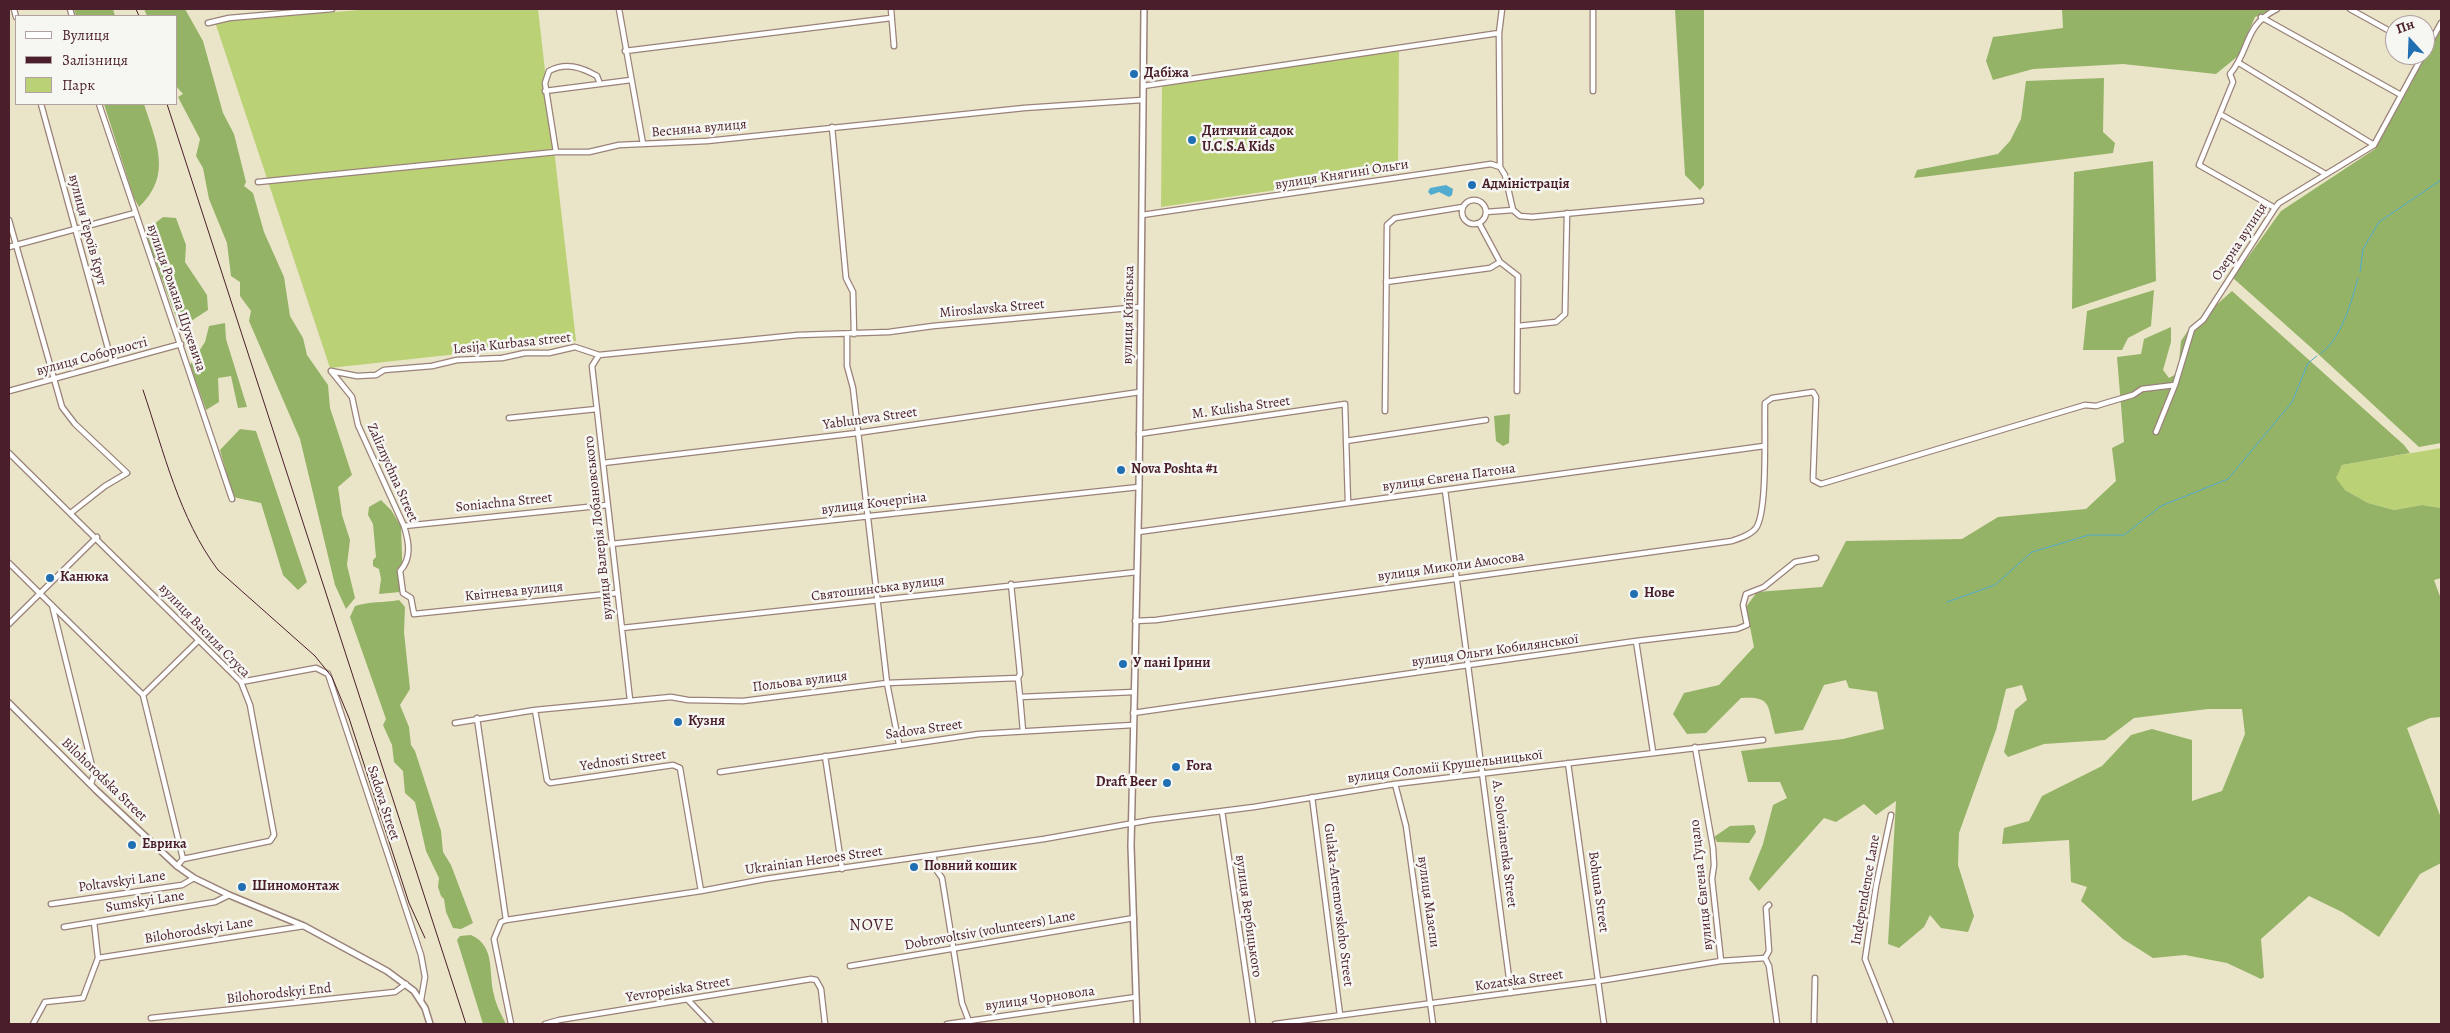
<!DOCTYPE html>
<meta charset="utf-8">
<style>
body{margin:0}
#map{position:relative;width:2450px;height:1033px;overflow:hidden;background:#eae5c8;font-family:Alegreya,serif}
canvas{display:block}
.frame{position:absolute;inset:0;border:10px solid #4a1f2b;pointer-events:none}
.legend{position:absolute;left:15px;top:15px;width:162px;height:90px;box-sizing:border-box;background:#f6f6f2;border:1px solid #b1a0a2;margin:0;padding:6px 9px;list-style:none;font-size:15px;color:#4a1f2b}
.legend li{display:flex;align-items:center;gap:10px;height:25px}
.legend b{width:25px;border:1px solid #b1a0a2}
.north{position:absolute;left:2385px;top:15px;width:50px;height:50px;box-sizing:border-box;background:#f6f6f2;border:1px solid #b1a0a2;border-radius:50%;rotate:340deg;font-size:14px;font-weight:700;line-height:20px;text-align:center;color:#4a1f2b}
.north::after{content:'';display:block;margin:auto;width:18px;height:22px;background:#1f6fb2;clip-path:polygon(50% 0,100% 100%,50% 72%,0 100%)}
</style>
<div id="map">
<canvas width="2450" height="1033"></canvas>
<div class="frame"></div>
<ul class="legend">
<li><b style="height:6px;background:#fff"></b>Вулиця</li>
<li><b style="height:6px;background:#4a1f2b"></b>Залізниця</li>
<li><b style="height:14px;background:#bbd176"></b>Парк</li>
</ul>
<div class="north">Пн</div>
</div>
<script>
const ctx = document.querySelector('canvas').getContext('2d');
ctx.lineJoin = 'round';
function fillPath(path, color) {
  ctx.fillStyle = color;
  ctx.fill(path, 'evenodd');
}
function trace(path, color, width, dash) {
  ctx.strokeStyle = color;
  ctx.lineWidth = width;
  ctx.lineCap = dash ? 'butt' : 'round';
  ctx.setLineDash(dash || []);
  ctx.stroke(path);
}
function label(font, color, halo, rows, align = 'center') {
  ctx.font = font + ' Alegreya,serif';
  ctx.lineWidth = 5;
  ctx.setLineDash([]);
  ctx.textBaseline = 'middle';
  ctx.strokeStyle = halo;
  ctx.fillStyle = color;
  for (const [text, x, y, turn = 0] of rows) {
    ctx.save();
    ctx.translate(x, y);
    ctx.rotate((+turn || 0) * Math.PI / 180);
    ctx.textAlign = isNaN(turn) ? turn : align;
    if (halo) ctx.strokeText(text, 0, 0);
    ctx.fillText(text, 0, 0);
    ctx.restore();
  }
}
fillPath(new Path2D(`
 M 371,9 L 538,9 L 576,341 L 330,368 L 215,22 Z
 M 1399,51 L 1398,172 L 1161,207 L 1162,85 Z
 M 2441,448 L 2441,508 L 2422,505 L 2394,510 L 2368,503 L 2345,490 L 2335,478 L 2342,465 Z`), '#bbd176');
fillPath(new Path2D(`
 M 74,9 L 113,9 L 115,16 L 76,16 Z
 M 144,9 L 185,9 L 203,41 L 223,113 L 234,134 L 246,182 L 244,186 L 253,193 L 264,232 L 284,277 L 290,316 L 303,338 L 307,355 L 328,385 L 330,408 L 352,475 L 338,487 L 342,515 L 350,540 L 347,565 L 355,598 L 346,609 L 335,585 L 300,439 L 249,321 L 251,311 L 240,296 L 240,282 L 231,276 L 227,243 L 209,199 L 203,168 L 196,156 L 200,139 L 178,97 L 183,94 L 176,86 L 176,16 L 147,16 Z
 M 1675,9 L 1704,9 L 1704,185 L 1700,190 L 1685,175 Z
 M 2062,9 L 2274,9 L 2255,17 L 2238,56 L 2216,74 L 2123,64 L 2033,69 L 1993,80 L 1986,61 L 1993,37 L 2063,28 Z
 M 2441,29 L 2441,443 L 2419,447 L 2316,352 L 2233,278 L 2281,211 L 2375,149 Z
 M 2104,78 L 2103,132 L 2115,143 L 2113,153 L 1914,178 L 1917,170 L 1998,154 L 2010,141 L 2021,119 L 2026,81 Z
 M 104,104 L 144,104 C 156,142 173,175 139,207 L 134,198 Z
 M 2153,161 L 2156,281 L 2072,309 L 2074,172 Z
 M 163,217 L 176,218 L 186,245 L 185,262 L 207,295 L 208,310 L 188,323 L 179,325 L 147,239 L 149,228 Z
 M 2154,290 L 2151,326 L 2128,338 L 2122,350 L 2083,350 L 2087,311 Z
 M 2232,291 L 2404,445 L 2410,453 L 2342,465 L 2336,478 L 2345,490 L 2368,503 L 2394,510 L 2422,505 L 2441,508 L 2441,578 L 2434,580 L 2441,599 L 2441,717 L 2430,718 L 2407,728 L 2441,818 L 2441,863 L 2420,874 L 2379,937 L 2342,912 L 2309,896 L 2261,939 L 2264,977 L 2261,979 L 2227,963 L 2185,955 L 2153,958 L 2123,939 L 2081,901 L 2087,887 L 2071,882 L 2069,840 L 2002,844 L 2004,828 L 2029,821 L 2042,796 L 2102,766 L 2131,735 L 2152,729 L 2192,740 L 2192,801 L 2222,791 L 2245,734 L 2242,709 L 2208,709 L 2134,718 L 2105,740 L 2044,744 L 2008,757 L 2004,752 L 2015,710 L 2027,700 L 2022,685 L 2006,689 L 1996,730 L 1959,833 L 1958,865 L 1974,916 L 1968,932 L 1941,928 L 1930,915 L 1924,927 L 1899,948 L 1888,944 L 1896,801 L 1876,815 L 1864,804 L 1836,822 L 1824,818 L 1759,891 L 1749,879 L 1763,844 L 1773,805 L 1787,798 L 1780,782 L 1748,782 L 1741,751 L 1843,739 L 1884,729 L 1877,692 L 1849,688 L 1846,680 L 1824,685 L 1803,730 L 1775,734 C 1767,706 1773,696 1741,698 L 1706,733 L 1687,734 L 1673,714 L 1684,693 L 1719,685 L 1754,647 L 1746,607 L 1757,592 L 1822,587 L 1846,541 L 1962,539 L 1998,517 L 2086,509 L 2116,481 L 2112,448 L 2124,442 L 2117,357 L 2141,354 L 2144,339 L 2171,327 L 2171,342 L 2163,370 L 2169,378 L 2178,373 L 2181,341 L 2189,329 Z
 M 225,323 L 226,339 L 247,407 L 238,408 L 231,376 L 218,378 L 219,402 L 206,410 L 190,365 L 205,342 L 209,326 Z
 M 1510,414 L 1509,443 L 1503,446 L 1496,441 L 1494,416 Z
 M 240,429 L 256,431 L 307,582 L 298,590 L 283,575 L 261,503 L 233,497 L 220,450 Z
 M 381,500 L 391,510 L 401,526 L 403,588 L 400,592 L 379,594 L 381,579 L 379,569 L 373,566 L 373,560 L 376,557 L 373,524 L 368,515 L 369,507 Z
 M 399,600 L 405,607 L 404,632 L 410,689 L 400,705 L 409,727 L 411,745 L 415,751 L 441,831 L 443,852 L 451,865 L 473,923 L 461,929 L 453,928 L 446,912 L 444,899 L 441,896 L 438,887 L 439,878 L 426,851 L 415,802 L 405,793 L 403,771 L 394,762 L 392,745 L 383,725 L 386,719 L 350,617 L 355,606 C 370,601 383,603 399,600 Z
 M 1754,825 L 1756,832 L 1749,843 L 1717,842 L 1714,837 L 1730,826 Z
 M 471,935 C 496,946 488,972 494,995 C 496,1005 501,1014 506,1024 L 483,1024 L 457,940 L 460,936 Z`), '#94b367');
fillPath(new Path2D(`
 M 1446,185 L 1453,189 L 1452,195 L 1449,197 L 1439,192 L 1431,195 L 1428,192 L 1430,188 Z`), '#51accf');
trace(new Path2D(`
 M 2360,272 L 2363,249 L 2379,222 L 2441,180
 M 2321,353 C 2341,340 2352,300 2358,278
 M 1947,602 L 1995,585 L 2032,552 L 2089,535 L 2124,535 L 2161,506 L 2228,479 L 2292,402 L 2308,363 L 2317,356`), '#51accf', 1);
const minor = new Path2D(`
 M 14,9 L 16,17
 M 70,9 L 72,16
 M 619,9 L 643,144
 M 891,9 L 894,46
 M 2350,9 L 2395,34
 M 2261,17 L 2401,95
 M 208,23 L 229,18 L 332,9
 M 625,51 L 891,18
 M 2425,52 L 2441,23
 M 2239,63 L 2374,145
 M 1143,86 L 1499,33
 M 545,91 L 631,80
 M 1593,91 L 1593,9
 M 41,104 L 112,363
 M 99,104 L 232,499
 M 2220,114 L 2324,173
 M 832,127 L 846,278 L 853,292 L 854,334
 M 556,152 L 545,83 L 549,71 C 566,62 581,67 597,76 L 600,84
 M 1500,167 L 1499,33 L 1502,9
 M 258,182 L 556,152 L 589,152 L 619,145 L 707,141 L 1024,108 L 1142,100
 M1462 212a12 12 0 1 1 24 0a12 12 0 1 1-24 0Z
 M 2275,208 L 2199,165 L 2233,82 L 2230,74 C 2251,49 2243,26 2277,9
 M 1486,212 L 1513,210 L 1520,216 L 1532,217 L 1701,201
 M 1142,215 L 1491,164 L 1500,167 L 1505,175 L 1513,210
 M 9,220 L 62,407 L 75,424 L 127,473 L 105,486 L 72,512
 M 1479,223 L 1500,262 L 1518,276 L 1517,391
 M 9,247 L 135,213
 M 1386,282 L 1490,268 L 1500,262
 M 1518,326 L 1556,322 L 1565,314 L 1567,213
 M 847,334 L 847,366 L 853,388 L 887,683 L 899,744
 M 599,355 L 592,366 L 630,700
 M 331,371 L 357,376 L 376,375 L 384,370 L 432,366 L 457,360 L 502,358 L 525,353 L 549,353 L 575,347 L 599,355 L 798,335 L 889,332 L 933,326 L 1140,307
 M 331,371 L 352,397 L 358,425 L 404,526 C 409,542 412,558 400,571 L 403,593 L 411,598 L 414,614 L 617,593
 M 9,391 L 181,344
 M 1385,411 L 1387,225 L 1395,218 L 1463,207
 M 509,418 L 597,409
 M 2156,432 L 2175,385 L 2192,329 L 2203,320 L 2275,208 L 2279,203 L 2374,145 L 2423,55
 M 1139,434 L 1345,404 L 1348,503
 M 1346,441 L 1486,420
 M 9,453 L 241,682 L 250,705 L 274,835 L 270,841 L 183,859 L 177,866
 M 603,463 L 857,433 L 1140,392
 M 1445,490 L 1511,993
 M 404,526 L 607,505
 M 1138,532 L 1764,446
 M 611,544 L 1139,487
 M 9,563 L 143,695 L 183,859
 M 1011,584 L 1020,674 L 1018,678
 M 52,605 L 94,774 L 91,784
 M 1135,621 L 1156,620 L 1732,541 C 1740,538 1751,535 1756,528 C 1768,511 1764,428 1765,403 L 1772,398 L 1813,392 L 1816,397 L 1813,480 L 1821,484 L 2085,405 L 2096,406 L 2109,402 L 2133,395 L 2142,389 L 2175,385
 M 9,624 L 97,537
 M 622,628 L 1137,572
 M 1636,641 L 1653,752
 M 241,682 L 316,668 L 328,674 L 421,955 L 425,977 L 421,1000
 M 143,695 L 198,641
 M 1020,697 L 1023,731
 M 535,710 L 547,780 L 550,783 L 673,765 L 680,768 L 701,891
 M 1133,713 L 1636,641 L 1737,629 L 1747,625 L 1743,605 L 1746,594 L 1764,587 L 1795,562 L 1816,558
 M 477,718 L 506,920
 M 455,723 L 535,710 L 671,697 L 688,700 L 743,701 L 887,683 L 1018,678 L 1020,697 L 1134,692
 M 1695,747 L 1713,848 L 1714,865 L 1712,879 L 1721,961
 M 825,756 L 842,869
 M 1568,763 L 1604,1024
 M 720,772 L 979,734 L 1133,725
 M 1395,784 L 1406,826 L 1433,1024
 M 1312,797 L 1340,1015
 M 1222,811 L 1253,1024
 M 933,855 L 937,871 L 942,878 L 962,1003 L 970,1024
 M 51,904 L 182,885 L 194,878
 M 64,927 L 215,902 L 229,895
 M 98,958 L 304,926
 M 1765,958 L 1769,966 L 1777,1024
 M 1765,958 L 1769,951 L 1766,908 L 1769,905
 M 850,966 L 1134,918
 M 688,1000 L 711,1024
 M 151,1018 L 395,992 L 406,984
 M 33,1024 L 45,1002 L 83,998 L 98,958 L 94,922
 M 511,1024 L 494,939 L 501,922 L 506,920 L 701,891 L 765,879 L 1044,839 L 1151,820 L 1254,807 L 1395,784 L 1763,740
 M 545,1024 L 559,1020 L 811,979 L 816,980 L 821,989 L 825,1024
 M 947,1024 L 1136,997
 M 1275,1024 L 1599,981 L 1721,961 L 1765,958
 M 1814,1024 L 1815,978
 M 1891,1024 L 1865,959 L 1876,886 L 1891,815`);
const tertiary = new Path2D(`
 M 9,703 L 96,790 L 177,866 L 194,878 L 229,895 L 304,926 L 387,971 L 414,991 L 425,1008 L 430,1024
 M 1137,1024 L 1131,846 L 1139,487 L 1144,9`);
trace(minor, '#9a827a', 7);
trace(tertiary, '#9a827a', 8);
trace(minor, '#fff', 4.5);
trace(tertiary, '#fff', 5);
trace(new Path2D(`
 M 136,9 L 139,16
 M 167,104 L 466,1024
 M 143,390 C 164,452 179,518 218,570 L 315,656 L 332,677 L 349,718 L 409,903 L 425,938`), '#4a1f2b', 1);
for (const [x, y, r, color] of [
 [1134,74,5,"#1f6fb2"],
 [1192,140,5,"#1f6fb2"],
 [1472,185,5,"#1f6fb2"],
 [1121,470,5,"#1f6fb2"],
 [50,578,5,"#1f6fb2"],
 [1634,594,5,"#1f6fb2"],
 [1123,664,5,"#1f6fb2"],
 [678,722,5,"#1f6fb2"],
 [1176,767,5,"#1f6fb2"],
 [1167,783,5,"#1f6fb2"],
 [132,845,5,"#1f6fb2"],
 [914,867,5,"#1f6fb2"],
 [242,887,5,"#1f6fb2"]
]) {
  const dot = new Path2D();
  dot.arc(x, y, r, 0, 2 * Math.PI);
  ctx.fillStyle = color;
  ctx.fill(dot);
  trace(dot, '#f6f6f2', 2);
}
label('bold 14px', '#4a1f2b', '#f6f6f2', [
 ["Дабіжа",1144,74],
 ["Дитячий садок",1202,132],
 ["U.C.S.A Kids",1202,148],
 ["Адміністрація",1482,185],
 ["Nova Poshta #1",1131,470],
 ["Канюка",60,578],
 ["Нове",1644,594],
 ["У пані Ірини",1133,664],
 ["Кузня",688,722],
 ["Fora",1186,767],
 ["Draft Beer",1157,783,"right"],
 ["Еврика",142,845],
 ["Повний кошик",924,867],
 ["Шиномонтаж",252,887]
], 'left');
label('14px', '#4a1f2b', '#f6f6f2', [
 ["Весняна вулиця",699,129,-5],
 ["вулиця Княгині Ольги",1342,175,-9],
 ["вулиця Героїв Крут",87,230,75],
 ["Озерна вулиця",2240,242,-57],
 ["вулиця Романа Шухевича",176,298,71],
 ["Miroslavska Street",992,309,-5],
 ["вулиця Київська",1129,315,-89],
 ["Lesija Kurbasa street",512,344,-6],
 ["вулиця Соборності",92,357,-15],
 ["M. Kulisha Street",1241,408,-8],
 ["Yabluneva Street",870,419,-8],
 ["Zaliznychna Street",392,473,66],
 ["вулиця Євгена Патона",1449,478,-8],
 ["Soniachna Street",504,503,-6],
 ["вулиця Кочергіна",874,504,-7],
 ["вулиця Валерія Лобановського",599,528,-96],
 ["вулиця Миколи Амосова",1451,567,-8],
 ["Святошинська вулиця",878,589,-7],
 ["Квітнева вулиця",514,592,-6],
 ["вулиця Василя Стуса",204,631,46],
 ["вулиця Ольги Кобилянської",1495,651,-8],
 ["Польова вулиця",800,682,-7],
 ["Sadova Street",924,730,-8],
 ["Yednosti Street",623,761,-8],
 ["вулиця Соломії Крушельницької",1445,767,-7],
 ["Bilohorodska Street",104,780,44],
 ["Sadova Street",383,803,72],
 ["A. Solovianenka Street",1504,844,83],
 ["Ukrainian Heroes Street",814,861,-8],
 ["Poltavskyi Lane",122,882,-8],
 ["вулиця Євгена Гуцало",1702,885,-96],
 ["Independence Lane",1866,890,-80],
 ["Bohuna Street",1598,892,82],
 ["Sumskyi Lane",145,902,-9],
 ["вулиця Мазепи",1428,902,82],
 ["Gulaka-Artemovskoho Street",1338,905,83],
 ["вулиця Вербицького",1248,916,82],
 ["Bilohorodskyi Lane",199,931,-9],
 ["Dobrovoltsiv (volunteers) Lane",990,931,-10],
 ["Kozatska Street",1519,981,-8],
 ["Yevropeiska Street",678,990,-9],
 ["Bilohorodskyi End",279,994,-6],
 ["вулиця Чорновола",1040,999,-8]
]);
ctx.letterSpacing = '1px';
label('16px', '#4a1f2b', '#f6f6f2', [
 ["NOVE",872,926]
]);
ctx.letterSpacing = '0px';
</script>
